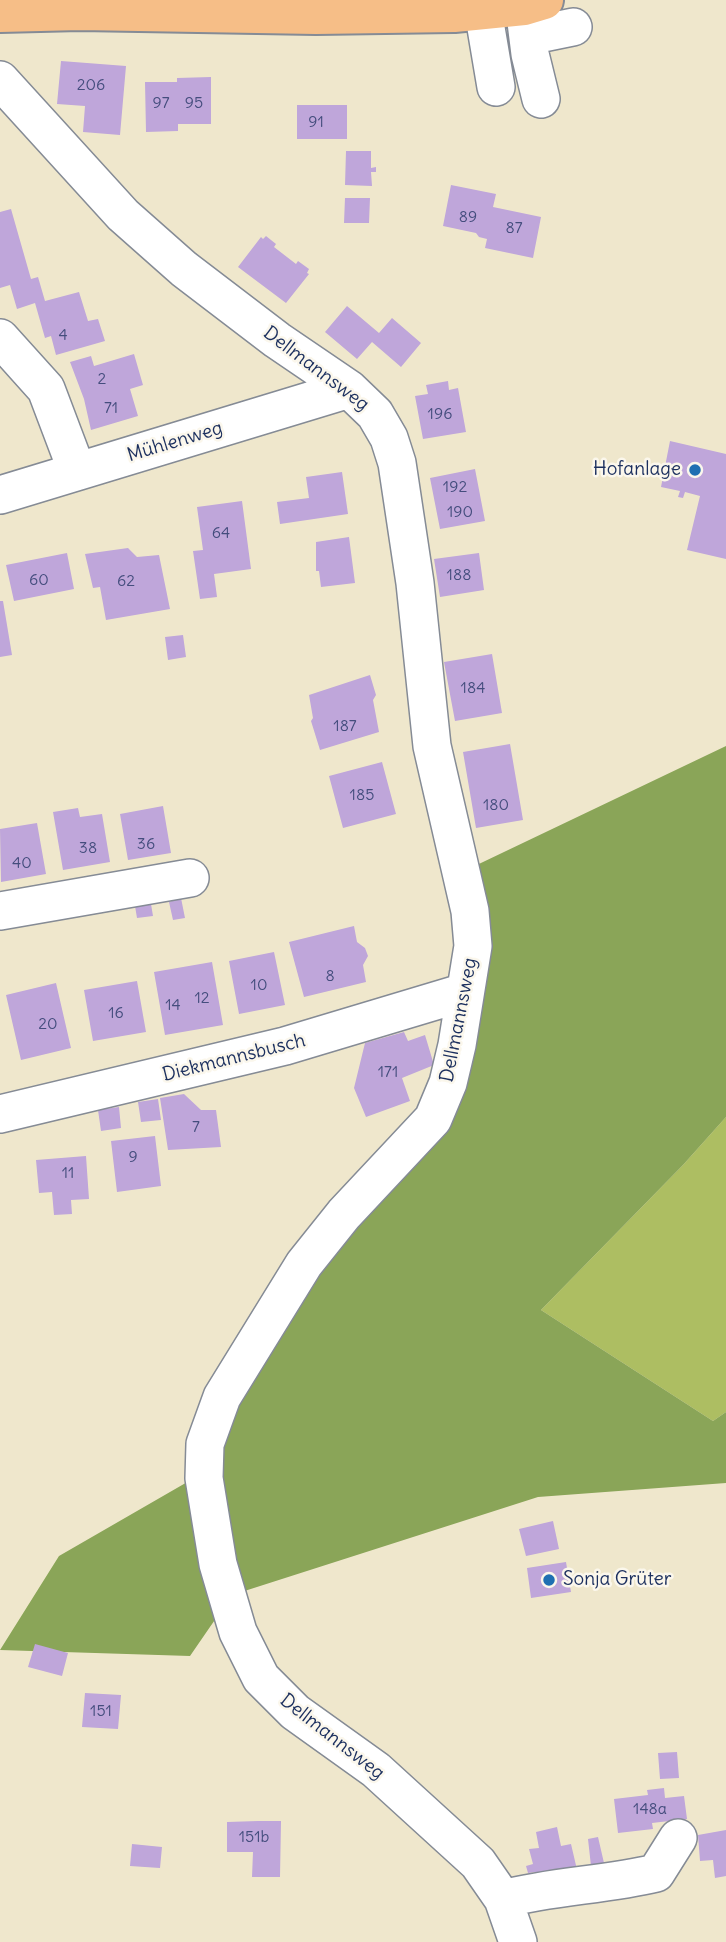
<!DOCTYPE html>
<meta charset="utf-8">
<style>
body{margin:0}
canvas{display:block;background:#efe7cc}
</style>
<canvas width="726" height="1942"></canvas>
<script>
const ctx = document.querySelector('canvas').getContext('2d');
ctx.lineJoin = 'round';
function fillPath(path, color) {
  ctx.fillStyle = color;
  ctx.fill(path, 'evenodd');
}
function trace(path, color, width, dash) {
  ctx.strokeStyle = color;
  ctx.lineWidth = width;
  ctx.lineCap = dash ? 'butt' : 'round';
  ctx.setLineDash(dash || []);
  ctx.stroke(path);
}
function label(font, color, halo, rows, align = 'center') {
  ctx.font = font + ' Delius,sans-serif';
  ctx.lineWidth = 5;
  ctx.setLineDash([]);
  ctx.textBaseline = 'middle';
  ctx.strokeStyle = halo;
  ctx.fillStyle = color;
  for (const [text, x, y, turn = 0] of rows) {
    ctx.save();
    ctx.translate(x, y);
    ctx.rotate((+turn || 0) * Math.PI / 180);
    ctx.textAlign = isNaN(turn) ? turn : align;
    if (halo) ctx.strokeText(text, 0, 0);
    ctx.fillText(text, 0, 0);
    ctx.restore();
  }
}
fillPath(new Path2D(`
 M 726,1117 L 726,1412 L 713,1421 L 541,1310 L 683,1165 Z`), '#adbe62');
fillPath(new Path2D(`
 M 726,746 L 726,1117 L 683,1165 L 541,1310 L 713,1421 L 726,1412 L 726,1483 L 538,1497 L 232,1595 L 190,1656 L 0,1650 L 59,1556 L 196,1477 L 229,1396 L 451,1084 L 460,873 Z`), '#8aa558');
fillPath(new Path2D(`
 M 61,61 L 126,66 L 120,135 L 83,132 L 85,106 L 57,104 Z
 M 211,77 L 211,124 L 178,124 L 178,131 L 146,132 L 145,82 L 177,82 L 177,78 Z
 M 297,105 L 347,105 L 347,139 L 297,139 Z
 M 346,151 L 371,151 L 371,168 L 376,167 L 376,172 L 371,172 L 372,186 L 345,185 Z
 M 451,185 L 496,194 L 493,207 L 541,217 L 533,258 L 485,248 L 487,239 L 479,237 L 476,233 L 443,226 Z
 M 345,198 L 370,198 L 369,223 L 344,223 Z
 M 11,209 L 31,279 L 38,277 L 45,301 L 79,292 L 88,321 L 98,319 L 105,341 L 56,355 L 51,336 L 45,338 L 35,303 L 17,309 L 10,285 L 0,288 L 0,212 Z
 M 266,236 L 276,244 L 274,247 L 296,264 L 298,261 L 309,269 L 307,273 L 309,274 L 286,303 L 238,267 L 261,237 L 263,239 Z
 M 347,306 L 379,333 L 392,318 L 421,343 L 401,367 L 372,342 L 357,359 L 325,332 Z
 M 134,354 L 143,385 L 130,389 L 138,416 L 91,430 L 84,399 L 70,362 L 91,356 L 94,366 Z
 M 448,381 L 449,390 L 458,388 L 466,432 L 423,439 L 415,396 L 428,394 L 426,385 Z
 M 670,441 L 726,454 L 726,559 L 687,550 L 700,496 L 685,492 L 683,498 L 678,497 L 680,491 L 661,487 Z
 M 475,469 L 485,521 L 440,529 L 430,478 Z
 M 342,472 L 348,514 L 280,524 L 277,502 L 309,498 L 306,477 Z
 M 242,501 L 251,569 L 214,574 L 217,597 L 200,599 L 193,551 L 203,550 L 197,507 Z
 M 349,537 L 355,583 L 321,587 L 319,571 L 316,571 L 316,542 Z
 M 128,548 L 137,557 L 159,555 L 170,609 L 106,620 L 100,587 L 93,588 L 85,554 Z
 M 67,553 L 74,589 L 14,601 L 6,565 Z
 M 479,553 L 484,590 L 440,597 L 434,559 Z
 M 0,601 L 3,601 L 12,655 L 0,657 Z
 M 183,635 L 186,657 L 168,660 L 165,637 Z
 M 492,654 L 502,713 L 455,721 L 444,662 Z
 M 370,675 L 376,695 L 373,700 L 379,732 L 320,750 L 311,721 L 313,718 L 309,695 Z
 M 510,744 L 523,820 L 476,828 L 463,752 Z
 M 382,762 L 396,814 L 343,828 L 329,776 Z
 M 163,806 L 171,853 L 128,860 L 120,814 Z
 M 78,808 L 80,817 L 102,814 L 110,862 L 63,870 L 53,812 Z
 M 37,823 L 46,874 L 1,882 L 0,829 Z
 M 181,898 L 185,918 L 173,920 L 169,902 Z
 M 151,904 L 153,916 L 137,918 L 135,906 Z
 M 354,926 L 357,942 L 365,948 L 368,956 L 363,965 L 366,982 L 304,997 L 289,942 Z
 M 274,952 L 285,1005 L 239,1014 L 229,961 Z
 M 212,962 L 223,1025 L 165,1035 L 154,972 Z
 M 137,981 L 146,1032 L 93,1041 L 84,990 Z
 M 56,983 L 71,1048 L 21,1060 L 6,995 Z
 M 404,1032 L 408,1041 L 425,1035 L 434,1065 L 402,1078 L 410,1101 L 366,1117 L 354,1088 L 365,1043 Z
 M 184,1094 L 201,1110 L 216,1110 L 221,1147 L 168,1150 L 160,1098 Z
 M 158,1099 L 161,1120 L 141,1122 L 138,1102 Z
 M 119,1107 L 121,1128 L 101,1131 L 98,1110 Z
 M 155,1136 L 161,1186 L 117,1192 L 111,1141 Z
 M 86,1156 L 89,1199 L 71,1200 L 72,1214 L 54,1215 L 52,1192 L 39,1193 L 36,1160 Z
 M 553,1521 L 559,1549 L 526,1556 L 519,1529 Z
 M 566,1562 L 571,1592 L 531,1598 L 527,1568 Z
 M 35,1644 L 68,1653 L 62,1676 L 28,1667 Z
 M 85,1693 L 121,1695 L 118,1729 L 82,1727 Z
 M 677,1752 L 679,1778 L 660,1779 L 658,1753 Z
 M 664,1788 L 665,1798 L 684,1796 L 687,1819 L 652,1823 L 653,1829 L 618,1833 L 614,1799 L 648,1795 L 647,1790 Z
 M 258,1821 L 281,1821 L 280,1877 L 252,1877 L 253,1852 L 227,1852 L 227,1822 Z
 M 557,1827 L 561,1846 L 571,1844 L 578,1874 L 537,1882 L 535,1872 L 528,1873 L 526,1866 L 533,1864 L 529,1849 L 539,1848 L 536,1832 Z
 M 726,1830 L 726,1876 L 715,1878 L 713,1860 L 700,1861 L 698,1835 Z
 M 598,1837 L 604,1863 L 591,1866 L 588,1839 Z
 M 132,1844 L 162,1847 L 160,1868 L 130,1866 Z`), '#bfa6da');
const minor = new Path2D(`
 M 524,6 L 530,54 L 541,99
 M 483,10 L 496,87
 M 529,36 L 573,27
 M 0,80 L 123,215 L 184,269 L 277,340 L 349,389 L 375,414 L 389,438 L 397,463 L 415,583 L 432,746 L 470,911 L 473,946 L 457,1045 L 448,1083 L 433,1119 L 344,1214 L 304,1264 L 222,1397 L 205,1444 L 204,1478 L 218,1564 L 238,1632 L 261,1678 L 295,1712 L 376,1770 L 478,1863 L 503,1899 L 518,1942
 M 0,338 L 46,389 L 77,471
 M 0,495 L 349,389
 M 0,911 L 190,878
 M 0,1114 L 285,1046 L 465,992
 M 503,1899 C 553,1886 606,1885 656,1873 L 678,1838`);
const major = new Path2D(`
 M 0,13 L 80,11 L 316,15 L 454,13 L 524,6 L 544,0`);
trace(minor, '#858b95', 40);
trace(major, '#858b95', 42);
trace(minor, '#fff', 37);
trace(major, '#f6be87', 38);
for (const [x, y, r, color] of [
 [695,470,7,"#1f6fb2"],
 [549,1580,7,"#1f6fb2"]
]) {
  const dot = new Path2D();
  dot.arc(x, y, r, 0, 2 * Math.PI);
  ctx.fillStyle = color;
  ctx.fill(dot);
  trace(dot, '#fbf7ec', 2.5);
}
label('16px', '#444d7d', null, [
 ["206",91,85],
 ["97",161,103],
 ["95",194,103],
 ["91",316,122],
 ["89",468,217],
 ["87",514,228],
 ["4",63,335],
 ["2",102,379],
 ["71",111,408],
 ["196",440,414],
 ["192",455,487],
 ["190",460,512],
 ["64",221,533],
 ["188",459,575],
 ["60",39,580],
 ["62",126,581],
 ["184",473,688],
 ["187",345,726],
 ["185",362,795],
 ["180",496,805],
 ["36",146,844],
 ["38",88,848],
 ["40",22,863],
 ["8",330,976],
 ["10",259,985],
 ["12",202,998],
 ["14",173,1005],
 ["16",116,1013],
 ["20",48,1024],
 ["171",388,1072],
 ["7",196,1127],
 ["9",133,1157],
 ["11",68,1173],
 ["151",101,1711],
 ["148a",650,1809],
 ["151b",254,1837]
]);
label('19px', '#1b2f5e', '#fbf7ec', [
 ["Dellmannsweg",316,369,37],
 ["Mühlenweg",175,442,-17],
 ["Dellmannsweg",459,1020,-79],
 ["Diekmannsbusch",234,1058,-14],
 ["Dellmannsweg",332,1737,38]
]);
label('19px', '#1b2f5e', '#fbf7ec', [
 ["Hofanlage",681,470],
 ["Sonja Grüter",563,1580,"left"]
], 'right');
</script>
